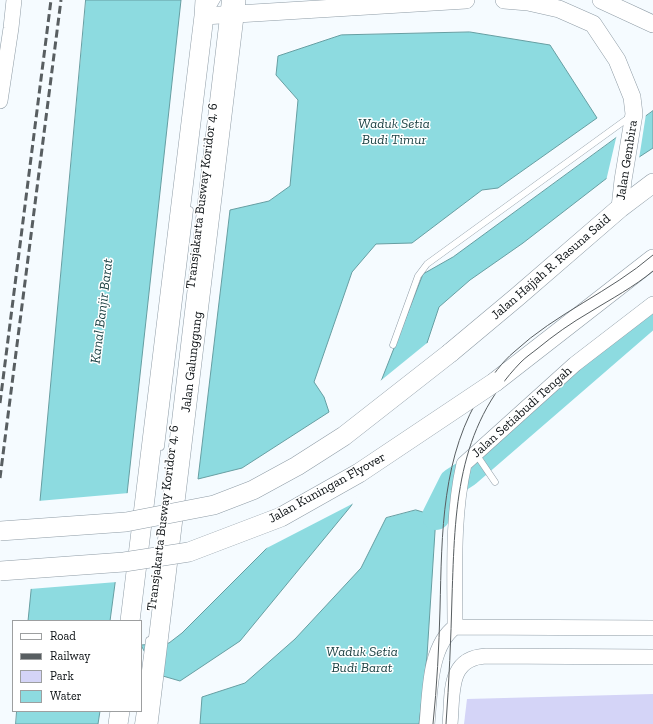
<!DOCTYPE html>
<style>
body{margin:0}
#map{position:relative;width:653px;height:724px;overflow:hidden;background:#f5fbff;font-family:"Zilla Slab",serif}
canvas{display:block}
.legend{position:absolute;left:12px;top:620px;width:130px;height:92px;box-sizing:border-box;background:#fff;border:1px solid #9d9fa0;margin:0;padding:5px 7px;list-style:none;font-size:12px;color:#0a0f12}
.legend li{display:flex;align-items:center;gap:8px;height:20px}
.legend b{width:20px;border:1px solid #9d9fa0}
</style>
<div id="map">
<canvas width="653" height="724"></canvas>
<ul class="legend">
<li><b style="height:5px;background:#fff"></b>Road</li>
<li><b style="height:5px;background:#585e61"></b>Railway</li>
<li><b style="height:11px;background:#d4d4f7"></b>Park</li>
<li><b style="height:11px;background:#8ddbe0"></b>Water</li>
</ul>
</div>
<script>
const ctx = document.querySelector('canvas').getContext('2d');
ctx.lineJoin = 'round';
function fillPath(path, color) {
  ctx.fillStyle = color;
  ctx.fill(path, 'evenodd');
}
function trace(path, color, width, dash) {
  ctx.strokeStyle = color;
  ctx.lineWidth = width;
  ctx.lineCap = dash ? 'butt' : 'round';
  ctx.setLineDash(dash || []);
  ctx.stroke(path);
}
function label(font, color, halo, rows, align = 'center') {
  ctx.font = font + ' "Zilla Slab",serif';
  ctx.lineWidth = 3;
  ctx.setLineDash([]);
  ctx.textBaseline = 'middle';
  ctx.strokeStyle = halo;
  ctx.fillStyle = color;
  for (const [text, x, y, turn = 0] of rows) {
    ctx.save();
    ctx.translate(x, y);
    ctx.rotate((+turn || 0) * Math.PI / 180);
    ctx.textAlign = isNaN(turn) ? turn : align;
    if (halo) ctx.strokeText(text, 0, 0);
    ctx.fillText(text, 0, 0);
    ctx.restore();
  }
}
fillPath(new Path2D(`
 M 653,694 L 653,724 L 464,724 L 467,699 Z`), '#d4d4f7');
const water = new Path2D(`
 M 86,0 L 181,0 L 127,494 L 110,621 L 28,621 L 40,501 Z
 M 470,32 L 550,45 L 597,118 L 498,188 L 482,190 L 412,243 L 376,244 L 352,272 L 314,382 L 324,397 L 329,412 L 242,468 L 198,479 L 230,210 L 269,201 L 290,186 L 298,100 L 276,75 L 278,56 L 341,35 Z
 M 653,111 L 653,148 L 607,178 L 523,243 L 470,280 L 439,307 L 405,409 L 351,506 L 240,641 L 180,681 L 156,674 L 141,645 L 169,643 L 182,633 L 265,550 L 310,497 L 369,412 L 423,274 L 453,257 Z
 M 416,510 L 436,516 L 427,656 L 419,724 L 200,724 L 202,697 L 245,683 L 295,639 L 361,568 L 386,518 Z
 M 17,711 L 100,711 L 98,724 L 16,724 Z`);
fillPath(water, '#8ddbe0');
trace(water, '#669ea2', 1);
fillPath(new Path2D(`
 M 646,114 L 639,159 L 606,181 L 617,134 Z
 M 427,343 L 429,343 L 407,409 L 354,503 L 261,551 L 308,496 L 367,411 L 379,382 Z
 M 129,493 L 117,582 L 30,589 L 38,501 Z`), '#f5fbff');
trace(new Path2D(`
 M 436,516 L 453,482 L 467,473 L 653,312`), '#8ddbe0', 28);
const service = new Path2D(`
 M 214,5 L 217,0
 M 393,345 L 418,276 L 427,264 L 631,116
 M 161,447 L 190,210
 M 476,454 L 495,482
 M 161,539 L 225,0
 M 141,701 L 149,640
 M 138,724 L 140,711`);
const tertiary = new Path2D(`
 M 0,101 L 11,28 L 14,0
 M 455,627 C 455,572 452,517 464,464 L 575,364 L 653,304
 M 427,724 C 430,694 429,646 455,627 L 653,628
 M 450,724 C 453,694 447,658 486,656 L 653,657`);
const secondary = new Path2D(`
 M 504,0 L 528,2 L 559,9 L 593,24 L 617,60 L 632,97 L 634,114 L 623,180 L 620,208
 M 601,0 L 653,24
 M 204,16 L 466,0`);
const primary = new Path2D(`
 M 450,353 L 517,297 L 620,208 L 653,183
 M 495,382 L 653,259
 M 130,621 L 204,16 L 205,0
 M 118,724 L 120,711
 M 148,724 L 236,0`);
trace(service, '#8f9ca6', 7);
trace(tertiary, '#8f9ca6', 16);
trace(secondary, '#8f9ca6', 18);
trace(primary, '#8f9ca6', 20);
trace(service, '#fff', 6);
trace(tertiary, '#fff', 15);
trace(secondary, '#fff', 17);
trace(primary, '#fff', 19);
trace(new Path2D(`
 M 433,724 C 437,686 439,647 440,609 C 442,533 441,455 484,389 C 492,376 502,362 514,352 C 556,313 610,292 653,255
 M 446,724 C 449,682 451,639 452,597 C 455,509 456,429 521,362 C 526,357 532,353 537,349 C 554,335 571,323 590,312 C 611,299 634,287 653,271`), '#585e61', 1);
trace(new Path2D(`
 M 0,403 L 51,0
 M 0,478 L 61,0`), '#585e61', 3, [8, 4]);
const primaryBridge = new Path2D(`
 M 0,531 L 126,522 L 214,505 L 253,490 L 297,466 L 344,436 L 450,353
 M 0,571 L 124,562 L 189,552 L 281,517 L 359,473 L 495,382`);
trace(primaryBridge, '#8f9ca6', 20, []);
trace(primaryBridge, '#fff', 19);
label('13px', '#0a0f12', '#fff', [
 ["Jalan Gembira",627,160,-81],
 ["Transjakarta Busway Koridor 4, 6",202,196,-83],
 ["Jalan Hajjah R. Rasuna Said",551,267,-41],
 ["Jalan Galunggung",192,362,-83],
 ["Jalan Setiabudi Tengah",522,412,-42],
 ["Jalan Kuningan Flyover",327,488,-29],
 ["Transjakarta Busway Koridor 4, 6",163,518,-83]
]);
label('italic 14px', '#173d3f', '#fff', [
 ["Waduk Setia",394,124],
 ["Budi Timur",394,140],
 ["Kanal Banjir Barat",102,311,-83],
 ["Waduk Setia",362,652],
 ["Budi Barat",362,668]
]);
</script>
